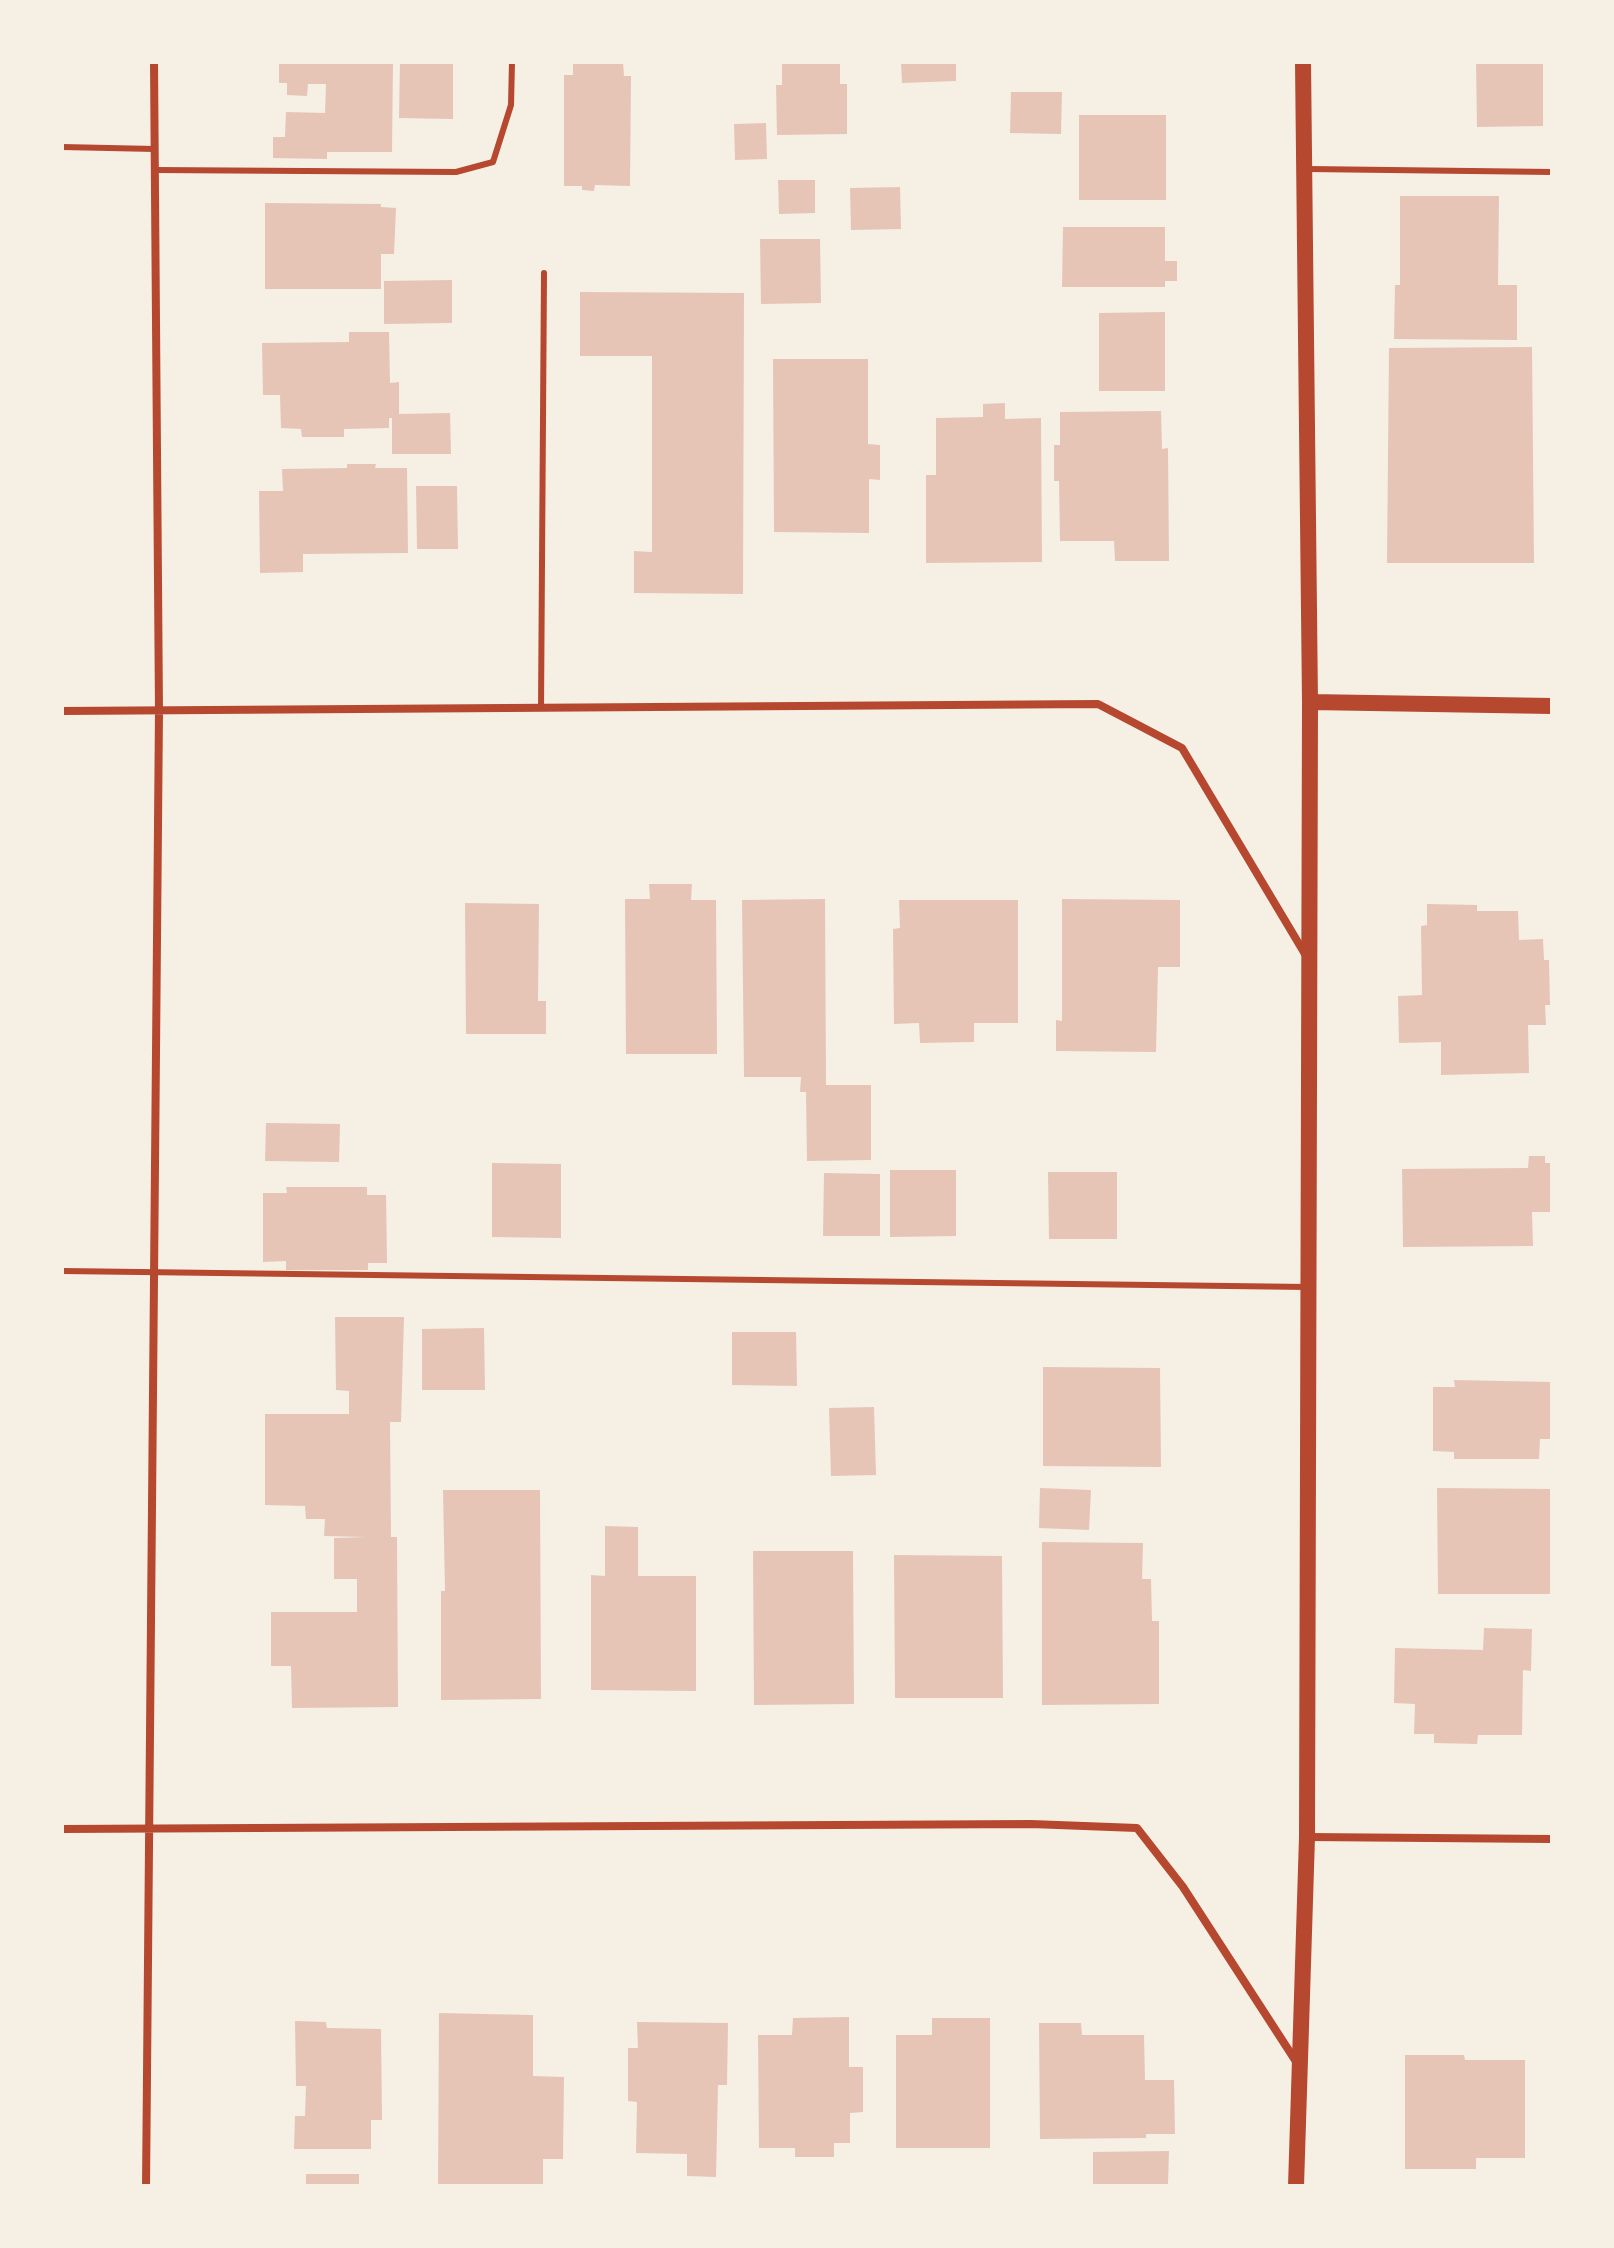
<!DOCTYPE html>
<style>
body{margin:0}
#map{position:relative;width:1614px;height:2248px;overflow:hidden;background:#f6efe4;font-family:"Archivo Narrow",sans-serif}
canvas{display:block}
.frame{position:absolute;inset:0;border:64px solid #f6efe4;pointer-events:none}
</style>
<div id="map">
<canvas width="1614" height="2248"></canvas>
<div class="frame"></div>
</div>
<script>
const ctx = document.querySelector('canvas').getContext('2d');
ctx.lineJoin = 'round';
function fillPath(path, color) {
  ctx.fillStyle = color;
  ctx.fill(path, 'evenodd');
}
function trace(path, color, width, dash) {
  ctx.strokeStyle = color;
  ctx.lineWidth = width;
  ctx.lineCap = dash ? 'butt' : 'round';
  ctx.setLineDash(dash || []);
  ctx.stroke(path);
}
fillPath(new Path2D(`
 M 279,62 L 393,62 L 392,152 L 327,152 L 327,159 L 273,158 L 273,137 L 285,137 L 286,112 L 325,113 L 326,84 L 308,84 L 307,96 L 287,95 L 287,83 L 279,83 Z
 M 400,62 L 453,63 L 453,119 L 399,118 Z
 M 573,62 L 623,62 L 624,76 L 631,76 L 630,186 L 595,185 L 594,191 L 582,190 L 582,186 L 564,186 L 564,75 L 573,75 Z
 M 782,62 L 840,62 L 840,84 L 847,84 L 847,134 L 777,135 L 776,85 L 782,85 Z
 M 901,62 L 956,62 L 956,81 L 902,83 Z
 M 1476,62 L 1543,62 L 1543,126 L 1477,127 Z
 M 1011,92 L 1062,92 L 1061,134 L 1010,133 Z
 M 1079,115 L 1166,115 L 1166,200 L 1079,200 Z
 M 766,123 L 767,159 L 735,160 L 734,124 Z
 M 778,180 L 815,180 L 815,213 L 779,214 Z
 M 900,187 L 901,229 L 851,230 L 850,188 Z
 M 1400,196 L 1499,196 L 1498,285 L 1517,285 L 1517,340 L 1394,339 L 1395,285 L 1400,285 Z
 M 265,203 L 381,204 L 381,207 L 396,208 L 394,254 L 381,254 L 381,289 L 265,289 Z
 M 1063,227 L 1165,227 L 1165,261 L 1177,261 L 1177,281 L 1165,281 L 1165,287 L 1062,287 Z
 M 760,239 L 820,239 L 821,303 L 761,304 Z
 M 452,280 L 452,323 L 384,324 L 384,281 Z
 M 580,292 L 744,293 L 743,594 L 634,593 L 634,551 L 652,552 L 652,356 L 580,356 Z
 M 1165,312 L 1165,391 L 1099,391 L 1099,313 Z
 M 349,332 L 389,332 L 390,383 L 399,382 L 399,414 L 450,413 L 451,454 L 392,454 L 392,418 L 389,418 L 389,428 L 344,429 L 344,437 L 302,437 L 301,429 L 281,428 L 280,395 L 263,395 L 262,343 L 349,342 Z
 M 1532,347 L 1534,563 L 1387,563 L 1389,348 Z
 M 773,359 L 868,359 L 868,444 L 880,445 L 880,480 L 869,479 L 869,533 L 774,532 Z
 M 1005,403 L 1005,419 L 1041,418 L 1042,562 L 926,563 L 926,475 L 936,475 L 936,418 L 983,417 L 983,404 Z
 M 1161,411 L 1162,449 L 1168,448 L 1169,561 L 1115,561 L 1114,541 L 1060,541 L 1059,481 L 1054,481 L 1054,445 L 1060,445 L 1060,412 Z
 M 347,464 L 376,464 L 375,468 L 407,468 L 408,553 L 303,554 L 303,572 L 260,573 L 259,491 L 283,491 L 282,469 L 347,468 Z
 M 416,486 L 457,486 L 458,549 L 417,549 Z
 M 649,884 L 692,884 L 691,900 L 716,900 L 717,1054 L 626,1054 L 625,899 L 650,899 Z
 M 825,899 L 826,1085 L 871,1085 L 871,1160 L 807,1161 L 806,1092 L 800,1092 L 801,1077 L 744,1077 L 742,900 Z
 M 1062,899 L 1180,900 L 1180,967 L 1158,967 L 1156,1052 L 1056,1051 L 1056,1020 L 1062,1021 Z
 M 899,900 L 1018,900 L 1018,1023 L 974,1023 L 974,1042 L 920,1043 L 919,1023 L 894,1024 L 893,929 L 900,928 Z
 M 465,903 L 539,904 L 538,1001 L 546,1001 L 546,1034 L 466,1034 Z
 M 1427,904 L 1477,905 L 1477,911 L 1518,911 L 1519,940 L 1543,939 L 1544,960 L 1549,960 L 1550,1005 L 1545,1005 L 1546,1025 L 1528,1025 L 1529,1073 L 1441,1075 L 1441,1042 L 1399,1043 L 1398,996 L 1422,995 L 1421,926 L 1427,925 Z
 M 266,1123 L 340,1124 L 339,1162 L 265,1161 Z
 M 1529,1156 L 1545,1156 L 1545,1163 L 1552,1163 L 1552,1212 L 1532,1212 L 1533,1246 L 1403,1247 L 1402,1169 L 1528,1168 Z
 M 492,1163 L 561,1164 L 561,1238 L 492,1237 Z
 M 890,1170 L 956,1170 L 956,1236 L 890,1237 Z
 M 1048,1172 L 1117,1172 L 1117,1239 L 1049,1239 Z
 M 824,1173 L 880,1174 L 880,1236 L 823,1236 Z
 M 286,1187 L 367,1187 L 367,1195 L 386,1195 L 387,1263 L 368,1263 L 368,1270 L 286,1270 L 286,1261 L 263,1262 L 263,1193 L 287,1193 Z
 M 335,1317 L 404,1317 L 401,1422 L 390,1422 L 391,1537 L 397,1537 L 398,1707 L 292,1708 L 291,1666 L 271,1666 L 271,1612 L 357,1612 L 357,1579 L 334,1579 L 334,1538 L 367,1537 L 324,1536 L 325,1519 L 306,1519 L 305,1506 L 265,1505 L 265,1414 L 349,1414 L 349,1391 L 336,1390 Z
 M 484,1328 L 485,1390 L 422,1390 L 422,1329 Z
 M 732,1332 L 796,1332 L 797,1386 L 732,1385 Z
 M 1043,1367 L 1160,1368 L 1161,1467 L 1043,1466 Z
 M 1454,1380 L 1552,1382 L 1552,1439 L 1540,1439 L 1539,1459 L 1454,1459 L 1454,1452 L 1433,1451 L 1433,1387 L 1455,1387 Z
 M 874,1407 L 876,1475 L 831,1476 L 829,1408 Z
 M 1040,1488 L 1091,1490 L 1089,1530 L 1039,1528 Z
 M 1437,1488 L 1552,1489 L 1552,1594 L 1438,1594 Z
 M 443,1490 L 540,1490 L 541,1699 L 441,1700 L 441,1591 L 445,1591 Z
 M 605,1526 L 638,1527 L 638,1576 L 696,1576 L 696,1691 L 591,1690 L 591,1575 L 605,1576 Z
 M 1042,1542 L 1143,1543 L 1142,1579 L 1151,1579 L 1152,1621 L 1159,1621 L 1159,1704 L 1042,1705 Z
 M 753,1551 L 853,1551 L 854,1704 L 754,1705 Z
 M 894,1555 L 1002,1556 L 1003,1698 L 895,1698 Z
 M 1484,1628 L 1532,1629 L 1531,1671 L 1523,1670 L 1522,1735 L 1478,1735 L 1477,1744 L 1434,1743 L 1434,1734 L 1414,1734 L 1415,1704 L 1394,1703 L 1395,1648 L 1483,1650 Z
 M 439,2013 L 533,2015 L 533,2076 L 564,2077 L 563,2159 L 543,2159 L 543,2186 L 438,2186 Z
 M 849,2017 L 849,2067 L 863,2067 L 863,2112 L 850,2113 L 850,2143 L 834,2143 L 834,2157 L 795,2157 L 795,2148 L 759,2148 L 758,2035 L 792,2035 L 793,2018 Z
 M 932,2018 L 990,2018 L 990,2148 L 896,2148 L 896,2035 L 932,2035 Z
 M 295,2021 L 326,2022 L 327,2028 L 381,2029 L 382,2120 L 371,2120 L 371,2149 L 294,2149 L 295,2116 L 305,2116 L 306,2086 L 296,2086 Z
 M 637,2022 L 728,2023 L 727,2085 L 718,2085 L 716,2177 L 687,2176 L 687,2154 L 636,2153 L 637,2102 L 628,2101 L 628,2048 L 638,2048 Z
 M 1039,2023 L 1081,2023 L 1082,2035 L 1144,2035 L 1145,2080 L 1174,2080 L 1175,2134 L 1146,2134 L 1146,2138 L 1040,2139 Z
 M 1405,2055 L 1464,2055 L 1465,2060 L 1525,2060 L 1525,2158 L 1476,2158 L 1476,2169 L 1405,2169 Z
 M 1169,2151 L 1168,2184 L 1093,2184 L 1093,2152 Z
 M 306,2174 L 359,2174 L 359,2186 L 306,2186 Z`), '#e6c5b7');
trace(new Path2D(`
 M 62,147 L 155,149
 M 1308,169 L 1552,172
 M 155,170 L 456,172 L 493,162 L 511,105 L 512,62
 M 541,708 L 544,273
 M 62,1271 L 1307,1287`), '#b5482f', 6);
trace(new Path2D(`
 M 62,711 L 1098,704 L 1182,748 L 1305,954
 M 62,1829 L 1031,1824 L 1137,1828 L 1183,1887 L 1297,2063
 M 1307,1837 L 1552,1839
 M 146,2186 L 159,711 L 154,62`), '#b5482f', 8);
trace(new Path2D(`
 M 1310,702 L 1552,706
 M 1296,2186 L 1307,1837 L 1310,702 L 1303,62`), '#b5482f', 16);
</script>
